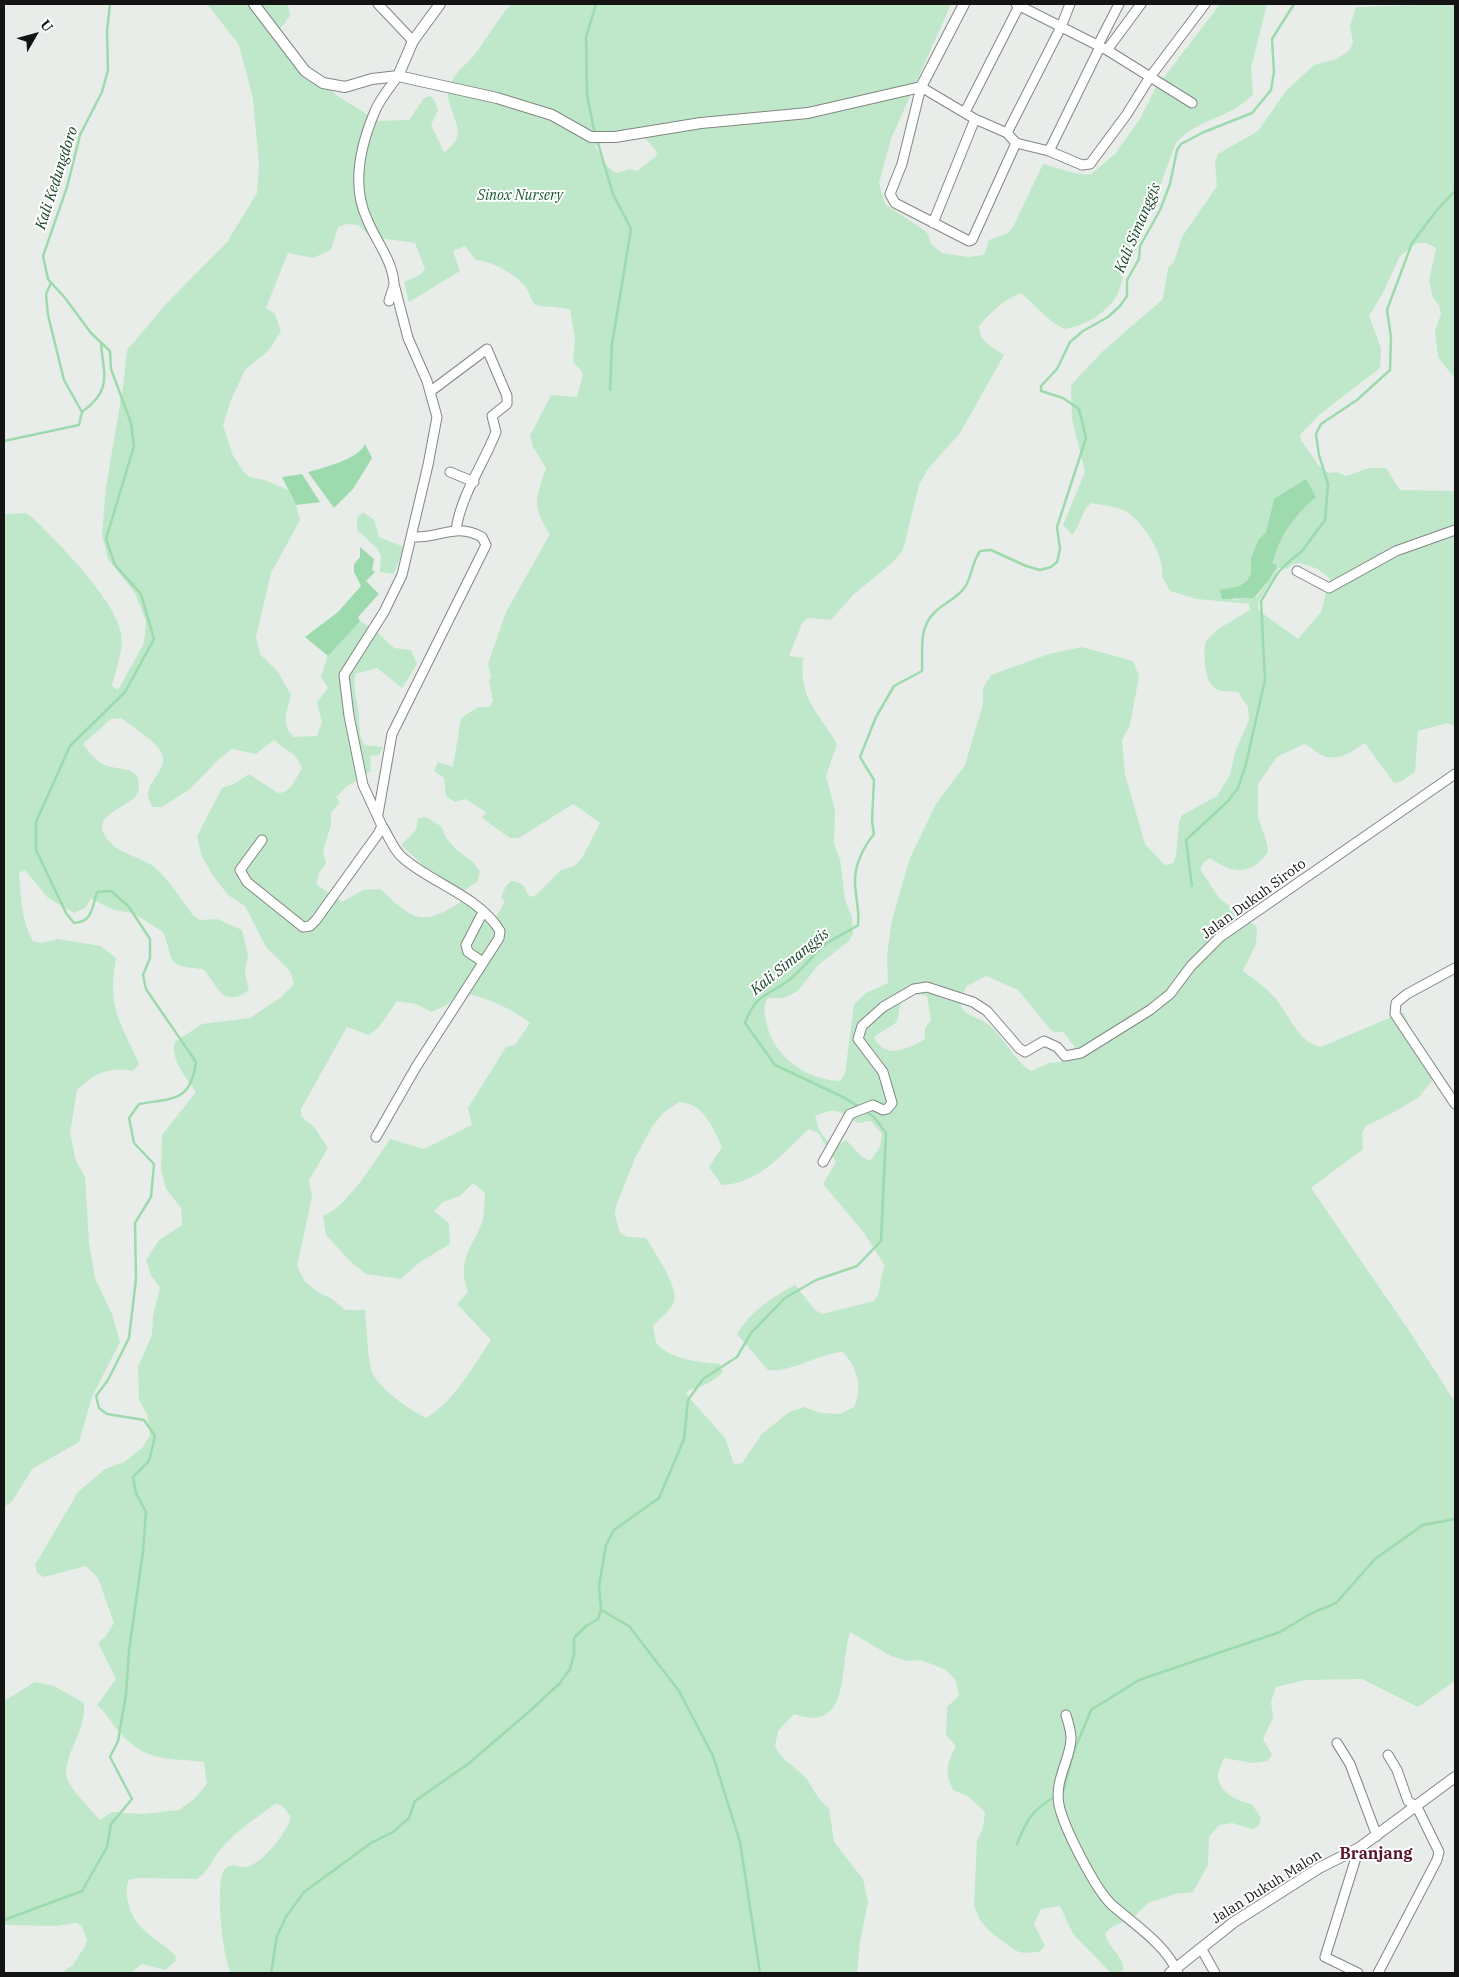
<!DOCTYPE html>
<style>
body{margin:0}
#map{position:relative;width:1459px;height:1977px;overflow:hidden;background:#e9edea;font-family:"IBM Plex Serif",serif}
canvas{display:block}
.frame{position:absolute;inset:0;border:5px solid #131413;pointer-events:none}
.north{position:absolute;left:10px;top:10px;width:50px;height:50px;-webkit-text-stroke:4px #fff;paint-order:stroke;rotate:52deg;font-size:14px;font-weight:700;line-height:20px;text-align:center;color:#131413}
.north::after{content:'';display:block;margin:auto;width:18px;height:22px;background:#131413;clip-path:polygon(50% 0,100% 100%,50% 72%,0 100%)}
</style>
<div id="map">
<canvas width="1459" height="1977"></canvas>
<div class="frame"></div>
<div class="north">U</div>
</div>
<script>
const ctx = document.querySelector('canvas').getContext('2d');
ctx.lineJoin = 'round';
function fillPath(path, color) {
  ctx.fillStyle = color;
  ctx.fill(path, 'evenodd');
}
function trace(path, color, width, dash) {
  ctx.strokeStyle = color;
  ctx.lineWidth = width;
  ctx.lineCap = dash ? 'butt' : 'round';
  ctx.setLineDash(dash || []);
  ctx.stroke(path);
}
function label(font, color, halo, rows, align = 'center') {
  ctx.font = font + ' "IBM Plex Serif",serif';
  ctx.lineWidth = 4;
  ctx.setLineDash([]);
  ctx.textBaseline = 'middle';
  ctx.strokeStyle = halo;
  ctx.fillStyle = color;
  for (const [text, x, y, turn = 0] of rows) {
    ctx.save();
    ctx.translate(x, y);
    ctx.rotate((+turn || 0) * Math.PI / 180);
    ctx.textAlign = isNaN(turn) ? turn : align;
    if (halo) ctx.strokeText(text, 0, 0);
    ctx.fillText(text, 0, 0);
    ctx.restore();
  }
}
fillPath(new Path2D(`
 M 207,4 L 288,4 L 290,16 L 280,29 C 294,50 310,74 330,90 C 344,102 361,108 375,121 L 409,120 L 424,98 L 430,96 L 433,98 L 438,110 L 431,125 L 444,152 C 475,133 443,110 449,90 C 455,68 464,69 475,54 C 488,37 497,20 511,4 L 951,4 L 891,139 L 879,183 L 885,204 L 924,230 L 929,235 L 930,243 L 942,253 L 968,257 L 984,255 L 989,240 L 1008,233 L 1013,227 L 1043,164 L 1074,173 L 1090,175 L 1115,154 L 1140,119 L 1155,89 L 1220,4 L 1267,4 L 1251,68 L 1253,94 C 1232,118 1196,119 1176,143 L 1133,258 C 1124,268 1123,281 1118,293 C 1109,312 1083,327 1064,329 L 1051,321 L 1021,293 C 1003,300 991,312 979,326 C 979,342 992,347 1004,355 L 960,433 L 927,470 L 919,485 L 903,550 L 893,562 L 854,594 L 831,620 L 808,618 L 802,623 L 789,656 L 803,658 C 799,700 818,711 837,744 L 826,776 L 835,810 L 834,844 L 840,859 L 845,900 L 852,917 L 853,934 L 849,941 L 818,965 L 798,991 L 783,998 L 768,998 C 763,1006 764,1011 766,1020 C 771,1055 806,1080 840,1081 L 845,1074 L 854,1004 L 866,993 L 888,983 L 887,955 L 892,920 L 910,858 L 936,804 L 965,765 L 983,704 L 983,688 L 991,675 L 1049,654 L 1082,647 L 1133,661 L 1139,676 L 1130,725 L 1122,740 L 1125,774 L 1145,844 L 1165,865 L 1173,863 L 1176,856 L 1179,822 L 1182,815 L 1217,796 L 1230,775 L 1235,752 L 1249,720 L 1248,707 L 1238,692 C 1232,691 1223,692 1218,690 C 1203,683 1204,656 1205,642 L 1218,629 L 1250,610 L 1249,604 L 1197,599 L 1170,591 L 1162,577 C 1165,556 1144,522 1125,511 C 1116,506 1101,505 1091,503 C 1081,511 1081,525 1072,535 L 1063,525 L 1085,472 L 1072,419 L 1071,385 L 1102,352 L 1163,299 L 1168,268 L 1174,262 L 1182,237 L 1217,186 L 1215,162 L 1218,154 L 1258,131 L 1286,91 L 1314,65 L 1337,59 L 1350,50 L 1353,42 L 1350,26 L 1356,7 L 1455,4 L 1455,379 L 1438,357 L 1435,331 L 1441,314 L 1439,305 L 1433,298 L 1429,281 L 1436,248 L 1426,243 L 1417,243 L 1400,256 L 1383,293 L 1369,316 L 1381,348 L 1380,368 L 1319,415 L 1300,435 L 1301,440 L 1319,466 L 1329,473 L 1337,472 L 1346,476 L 1369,468 L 1386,468 L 1400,490 L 1455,491 L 1455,726 L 1447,723 L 1418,731 L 1415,772 L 1402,781 L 1394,783 L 1365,743 C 1353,750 1340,762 1324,756 C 1317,754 1312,747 1304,744 L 1277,757 L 1258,784 L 1258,817 L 1267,843 L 1268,852 C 1251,876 1233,874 1210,858 L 1204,862 L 1200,869 L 1219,898 L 1257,927 L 1256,944 L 1243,971 C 1254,979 1265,987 1274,997 C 1288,1012 1298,1043 1321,1047 L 1403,1012 L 1435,1077 L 1419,1097 L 1396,1111 L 1366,1126 L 1362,1133 L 1363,1149 L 1311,1188 L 1412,1335 L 1455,1402 L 1455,1681 L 1418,1707 L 1362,1679 L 1305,1680 L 1276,1687 L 1271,1702 L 1273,1718 L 1263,1739 L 1272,1754 L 1268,1761 L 1253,1763 L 1224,1758 C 1222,1763 1219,1769 1218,1773 C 1216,1791 1238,1802 1252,1804 L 1261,1818 L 1259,1826 L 1252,1829 L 1232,1823 L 1219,1825 L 1209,1837 L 1208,1865 L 1193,1892 L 1175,1894 L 1148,1903 L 1135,1916 L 1110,1928 L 1105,1934 C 1109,1948 1122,1955 1124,1969 L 1119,1973 L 1110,1972 L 1073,1934 L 1060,1906 L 1041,1909 L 1034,1924 L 1045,1946 L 1039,1952 L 1024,1953 L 1016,1951 L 989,1931 L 980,1920 L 974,1906 L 977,1841 L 983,1828 L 985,1812 L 968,1796 L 953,1790 C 944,1771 947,1764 956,1746 L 946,1735 L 947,1707 L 959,1696 L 956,1681 L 946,1670 L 921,1660 L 906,1661 L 891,1656 L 850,1632 C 839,1669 851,1734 794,1714 L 778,1731 L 775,1746 C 782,1761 795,1766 805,1777 C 815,1789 814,1796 829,1808 L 834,1842 L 863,1879 L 868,1902 L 860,1942 L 857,1973 L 231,1973 C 223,1960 214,1880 225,1869 C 232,1862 238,1868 246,1867 C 262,1865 288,1831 291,1817 L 282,1805 L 275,1804 C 256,1818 236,1831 221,1849 C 212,1859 209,1871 197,1879 L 137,1878 L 129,1880 C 125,1889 127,1894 128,1903 C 134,1930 158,1938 176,1956 L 175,1962 L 165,1970 L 142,1964 L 130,1973 L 61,1973 L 73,1965 L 85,1946 L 87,1939 L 81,1925 L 76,1923 L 57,1926 L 4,1925 L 4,1701 L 35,1682 L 54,1686 L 84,1703 C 87,1732 59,1760 68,1781 C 76,1795 89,1808 100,1820 L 112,1812 L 143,1814 L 179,1810 L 194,1799 L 207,1784 L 204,1762 C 163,1757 145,1763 116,1728 C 109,1720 106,1712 97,1705 L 116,1679 L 98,1643 L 105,1637 L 114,1623 L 98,1578 L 86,1566 L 44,1577 L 37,1573 L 35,1565 L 78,1492 L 105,1469 L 124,1462 L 142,1448 L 150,1435 L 147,1414 L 139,1400 L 138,1367 L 152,1335 L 153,1316 L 160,1288 L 151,1275 L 146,1260 L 159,1240 L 182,1225 L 181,1208 L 166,1189 L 161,1170 L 162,1135 L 196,1092 C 188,1080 169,1058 175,1042 L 202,1024 L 250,1018 L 280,998 L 294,984 L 290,971 L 266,947 L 245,906 L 228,895 L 214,877 L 202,857 L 197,836 L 222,788 L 234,784 L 249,774 L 278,793 C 291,793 295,779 302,768 C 297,752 285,751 274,740 L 256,754 L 232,749 L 219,759 L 190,789 L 162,807 L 153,807 C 136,784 169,775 162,754 C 158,742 131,726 121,718 L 111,719 L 83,744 C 89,752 96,761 105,765 C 118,771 140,765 139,787 C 139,808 93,809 104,834 C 112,851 134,855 148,863 C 164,871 182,901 193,915 L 200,920 L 217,919 L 242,930 L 248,955 L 245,973 L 249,990 C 222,1010 218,985 203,969 C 164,966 175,962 163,932 L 133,913 L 114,910 L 91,899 L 85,908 L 74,913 L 48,898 L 25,870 L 19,873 C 21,896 21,920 33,941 L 41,943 L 58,939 L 101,946 L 116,958 C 107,1009 120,1020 139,1064 L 133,1071 C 110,1066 93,1074 77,1090 L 70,1133 L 76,1161 L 85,1177 L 89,1243 L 95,1278 L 112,1314 L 120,1342 L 92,1397 L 79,1442 L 32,1469 L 13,1500 L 4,1508 L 4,514 L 26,513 L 33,518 C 58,542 115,600 121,633 C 124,650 116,669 112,686 L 118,690 L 144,643 L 146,621 L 135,593 L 108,559 L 102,534 L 106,487 L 123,387 L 127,350 L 167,303 L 227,242 L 257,193 L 259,163 L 253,99 L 239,45 ZM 644,137 L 657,152 L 656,156 L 637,171 L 629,169 L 618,173 L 614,172 L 605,164 L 595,146 L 608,141 ZM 346,224 L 358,225 L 371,237 L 415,243 L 425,269 L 420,275 L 404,282 L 409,302 L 460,271 L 453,251 L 465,246 L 476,260 C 491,261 513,273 523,284 C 528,289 531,299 535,305 L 570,309 L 575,340 L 573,361 L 583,374 L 577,397 L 551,395 L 530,436 L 533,447 L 546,468 C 536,498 531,506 550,534 L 506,612 L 488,664 L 491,676 L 489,682 L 493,701 L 489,707 L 478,707 L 461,718 L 453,767 L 438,762 L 434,771 L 444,778 L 446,796 L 455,802 L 465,799 L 486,812 L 482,818 L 510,838 L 519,838 L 573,804 L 600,823 L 582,858 L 574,866 L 561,870 L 534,897 L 528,895 C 524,886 521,881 511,881 L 506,886 L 501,898 L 505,901 L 496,917 L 461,902 C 420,928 413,919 380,889 L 363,890 L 342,902 L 316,884 L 319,873 L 326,863 L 323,851 L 331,825 L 331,813 L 340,802 L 336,797 L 346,787 L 371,771 L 370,756 L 379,755 L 383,747 L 364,745 C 359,735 360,729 359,718 C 358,700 353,694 355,674 L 377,668 L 402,688 L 417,664 L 411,650 L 394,648 L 376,631 L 360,621 L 355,624 L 327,657 L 321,677 L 328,688 L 317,702 L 322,722 L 317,736 L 294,737 C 280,724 287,712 291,695 L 278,672 L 260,654 L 256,637 L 271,573 L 300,520 L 296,505 L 288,490 L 265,480 L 249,477 L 243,471 L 233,456 L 223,425 L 231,400 L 245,370 L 269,350 L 281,331 L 275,314 L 266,308 L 288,253 L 313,258 L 331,250 L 338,227 ZM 1316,497 C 1295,515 1269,542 1275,572 L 1257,597 L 1234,600 L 1221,590 L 1239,586 L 1247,581 L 1251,573 L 1251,558 L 1258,540 L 1266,532 L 1274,499 ZM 1300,563 L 1318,569 L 1330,579 L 1321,612 L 1298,639 L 1258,610 L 1259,600 L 1279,568 L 1287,569 L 1291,565 ZM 986,976 L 1018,990 L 1050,1029 L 1054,1032 L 1063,1032 L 1075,1047 L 1061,1062 L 1049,1063 L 1031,1071 C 1012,1059 1004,1035 986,1023 C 975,1015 959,1016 960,998 L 967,986 ZM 460,992 C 489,999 506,1005 530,1023 L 515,1045 L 506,1047 L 468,1108 L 472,1125 L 424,1149 L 390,1139 C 375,1161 347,1207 323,1216 L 326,1235 L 351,1262 L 366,1274 L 401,1279 L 420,1262 L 450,1244 L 449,1223 L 434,1211 L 443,1202 L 460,1196 L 473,1183 L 485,1193 C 484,1202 485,1216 481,1225 C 470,1251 457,1261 468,1292 L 457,1304 L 491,1340 C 473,1366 454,1402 426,1418 C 411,1411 375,1386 371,1369 C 367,1350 367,1329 365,1310 L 345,1310 L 331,1298 L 319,1293 L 305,1282 L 297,1266 L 312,1197 L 309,1180 L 328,1148 L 315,1128 L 301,1116 L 301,1109 L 347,1027 L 369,1035 L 379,1027 L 397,1001 L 416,1004 L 431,1012 L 447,1005 ZM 915,993 L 927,996 L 931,1019 L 925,1029 L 925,1039 C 906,1049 888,1060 874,1038 C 879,1031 892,1028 897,1021 C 899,1016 899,1007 901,1001 ZM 679,1102 C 703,1103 713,1127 722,1147 L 709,1167 L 722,1185 C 759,1184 784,1152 809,1129 L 818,1133 L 836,1162 L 823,1184 L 864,1233 L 885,1266 C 878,1278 883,1291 874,1301 L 822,1314 L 815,1310 L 795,1285 C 772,1297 751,1311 737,1334 L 768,1370 C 795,1372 816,1354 843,1352 C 857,1367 863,1388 854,1407 L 840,1414 L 821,1413 L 804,1407 L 789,1412 L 762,1434 L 742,1463 L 734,1464 L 725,1438 L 686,1394 L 689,1390 C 702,1387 713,1382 723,1372 L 720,1364 C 699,1362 671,1360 656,1343 L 653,1326 C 660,1319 670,1311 674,1302 C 679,1286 654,1252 646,1238 L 628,1237 L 620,1233 L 615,1215 L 616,1206 L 635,1158 L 652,1127 L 663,1113 ZM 829,1111 L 837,1111 L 858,1123 L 871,1121 L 882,1134 L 880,1147 L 870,1161 L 861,1156 L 846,1140 L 841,1143 L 828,1142 L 819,1130 L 815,1116 Z
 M 363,512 L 374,520 L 379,537 L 404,547 L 394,574 L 380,572 L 381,556 L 377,548 L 357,530 L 357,518 Z
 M 426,817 L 441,826 L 446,838 L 458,851 L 474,863 L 480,872 L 477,882 L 463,891 L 424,866 L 401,845 L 416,830 L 418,818 Z`), '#bee8c9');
fillPath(new Path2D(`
 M 365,444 L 372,458 L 353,489 L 334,508 L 308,472 C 323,468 359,459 365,444 Z
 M 302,474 L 320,502 L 321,502 L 296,505 L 282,477 Z
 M 1306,479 L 1316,497 C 1295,515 1279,535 1273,563 L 1277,566 L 1270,579 L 1254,598 L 1222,599 L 1220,590 L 1239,586 L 1247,581 L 1251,573 L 1251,558 L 1258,540 L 1266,532 L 1274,499 Z
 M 360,547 L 374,559 L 372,570 L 375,572 L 366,581 L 379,594 L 358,617 L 360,621 L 328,656 L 305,637 L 338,612 L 361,586 L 354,572 L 354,564 L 360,557 Z`), '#9ddaad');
trace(new Path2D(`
 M 595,135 L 587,95 L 586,37 L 596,4
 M 597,140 L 613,194 L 631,229 L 612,344 L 610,390
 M 51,283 L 46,294 L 48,315 L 64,380 L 82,412
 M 4,441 L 79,425 L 82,412 C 112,390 104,377 101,344
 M 1192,886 L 1186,840 L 1228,801 L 1238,788 L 1246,764 L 1265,680 L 1261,601 L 1277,574 L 1285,565 L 1302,551 L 1325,520 L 1328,484 L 1319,455 L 1316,434 L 1321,424 L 1357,400 L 1390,370 L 1391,337 L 1387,310 L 1412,243 L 1437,210 L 1455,191
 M 859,1107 L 843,1097 L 775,1065 L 745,1023 C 756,995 763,998 785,983 C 800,973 809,959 821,948 C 831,938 847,933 858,925 C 860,910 855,897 855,881 C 855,863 863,848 874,834 L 872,821 L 874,780 L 860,757 L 876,717 L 894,686 L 922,671 C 923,650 918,628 935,612 C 944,603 958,598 965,587 C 972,577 971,564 980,551 L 991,550 L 1026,566 L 1040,570 L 1051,567 L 1057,562 L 1060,549 L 1057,527 L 1086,438 L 1079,409 L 1063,398 L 1041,391 L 1041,386 L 1057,369 L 1070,342 L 1083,331 L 1108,317 L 1120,306 L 1127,296 L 1127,280 L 1139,259 L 1140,246 L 1160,210 L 1170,184 L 1177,150 L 1181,144 L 1204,132 L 1252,113 L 1271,90 L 1274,72 L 1272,39 L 1294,4
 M 601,1610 L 629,1626 L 679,1691 L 713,1756 L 740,1842 L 760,1973
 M 1061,1794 L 1063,1792 L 1073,1754 L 1091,1710 L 1139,1680 L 1280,1632 L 1312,1613 L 1336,1603 L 1375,1559 L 1423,1525 L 1455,1519
 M 1017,1844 C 1027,1819 1032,1810 1056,1796
 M 4,1920 L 82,1891 L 107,1847 L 111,1824 L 132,1799 L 110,1757 L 118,1741 L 126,1694 L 129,1651 L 143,1551 L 146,1512 L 136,1493 L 133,1477 L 149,1461 L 155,1436 L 144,1420 L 107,1414 L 99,1408 L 96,1396 L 108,1380 L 129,1338 L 136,1279 L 135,1223 L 151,1197 L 154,1164 L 134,1143 L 129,1118 L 139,1104 C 173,1098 191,1102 196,1062 L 146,989 L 143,975 L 150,958 L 150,939 L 129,907 L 111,891 L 97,892 C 92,907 93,922 74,923 L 66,913 L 36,850 L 36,822 L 70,746 L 125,692 L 154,639 L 141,594 L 115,565 L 106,539 L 134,446 L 131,423 L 111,369 L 110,351 L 91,333 L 65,298 L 48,279 L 43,256 L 67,187 L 80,135 L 102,92 L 108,70 L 107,31 L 110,4
 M 271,1973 L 277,1936 L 286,1917 L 304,1892 L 371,1843 L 393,1832 L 409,1818 L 415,1801 L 468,1764 L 531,1710 L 560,1683 L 570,1669 L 574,1654 L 574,1638 L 586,1626 L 598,1619 L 601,1610 L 599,1586 L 606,1545 L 614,1530 L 659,1498 L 684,1439 L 688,1400 L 703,1379 L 737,1357 L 751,1333 L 785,1298 L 816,1280 L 857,1266 L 881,1241 L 886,1133 L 874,1117 L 864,1110`), '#9ddaad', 2.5);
const minor = new Path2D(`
 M 378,4 L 413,41
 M 1016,4 L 1107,50 L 1192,103
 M 1098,45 L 1119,4
 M 1107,50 L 1141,4
 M 965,112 L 1020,4
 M 1007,133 L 1061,27 L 1070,4
 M 1016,143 L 972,240 L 969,241 L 895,203 L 890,194 L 902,164 L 921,87 L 975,119 L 1007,133 L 1016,143 L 1049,151 L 1082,165 L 1090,164 L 1127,114 L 1150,77 L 1205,4
 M 1049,151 L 1100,47
 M 933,223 L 975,119
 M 389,301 C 390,296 394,288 394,283 C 392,259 375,240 367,219 C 351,185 361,144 375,111 C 380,99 390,87 398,76
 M 431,391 L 487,349 L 507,396 L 507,404 L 492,416 L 496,432 C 483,465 461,495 456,530
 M 450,472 L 474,482
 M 1297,571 L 1329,588 L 1396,551 L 1455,530
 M 378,814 L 392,734 L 486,545 L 482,537 C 455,522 440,539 412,537
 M 262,840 L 240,870 L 247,882 L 303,927 L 310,926 L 316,920 L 378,834 L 382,826 L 363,785 L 349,716 L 344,675 L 384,612 L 402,575 L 428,465 L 437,417 L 427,381 L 408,338 L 394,284
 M 483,912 L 466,945 L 468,952 L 483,962
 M 1455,968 L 1407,994 L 1396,1003 L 1395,1014 L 1455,1104
 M 376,1137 L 416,1067 L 499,938 L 500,931 C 479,896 433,884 403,858 C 393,850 389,836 382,826
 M 823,1162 L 850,1114 L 873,1105 L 883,1110 L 887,1109 L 892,1103 L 883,1072 L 858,1039 L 862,1026 L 883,1007 L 914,989 L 927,987 L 973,1002 L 987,1011 L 1019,1048 L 1025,1052 L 1044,1041 L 1057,1047 L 1065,1056 L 1081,1053 L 1150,1010 L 1170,994 L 1191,966 L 1220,937 L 1455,774
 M 1066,1715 C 1068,1722 1071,1730 1071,1738 C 1071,1759 1054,1779 1059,1805 C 1064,1828 1095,1889 1112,1905 C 1135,1925 1165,1944 1178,1973
 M 1337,1743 L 1350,1764 L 1377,1836
 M 1201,1948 L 1215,1973
 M 1358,1973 L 1325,1957 L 1359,1848
 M 1378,1973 L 1437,1860 L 1439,1852 L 1417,1807 L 1408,1801 L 1397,1770 L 1388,1755`);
const tertiary = new Path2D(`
 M 254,4 L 305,71 L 323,83 L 345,87 L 372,79 L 398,76 L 497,98 L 552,115 L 591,137 L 615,137 L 701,123 L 808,113 L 921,87 L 964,4
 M 398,76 L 413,41 L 440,4
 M 1170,1973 L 1234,1922 L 1319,1868 L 1359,1848 L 1455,1777`);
trace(minor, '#838683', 11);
trace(tertiary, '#838683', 12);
trace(minor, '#fff', 9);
trace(tertiary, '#fff', 10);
label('italic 14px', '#185a32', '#fff', [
 ["Sinox Nursery",520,196]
]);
label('14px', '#131413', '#fff', [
 ["Jalan Dukuh Siroto",1254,899,-36],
 ["Jalan Dukuh Malon",1267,1887,-32]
]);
label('italic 15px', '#113f22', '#fff', [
 ["Kali Kedungdoro",57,178,-72],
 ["Kali Simanggis",1138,228,-67],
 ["Kali Simanggis",790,962,-39]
]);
label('bold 16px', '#58152e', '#fff', [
 ["Branjang",1376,1854]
]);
</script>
